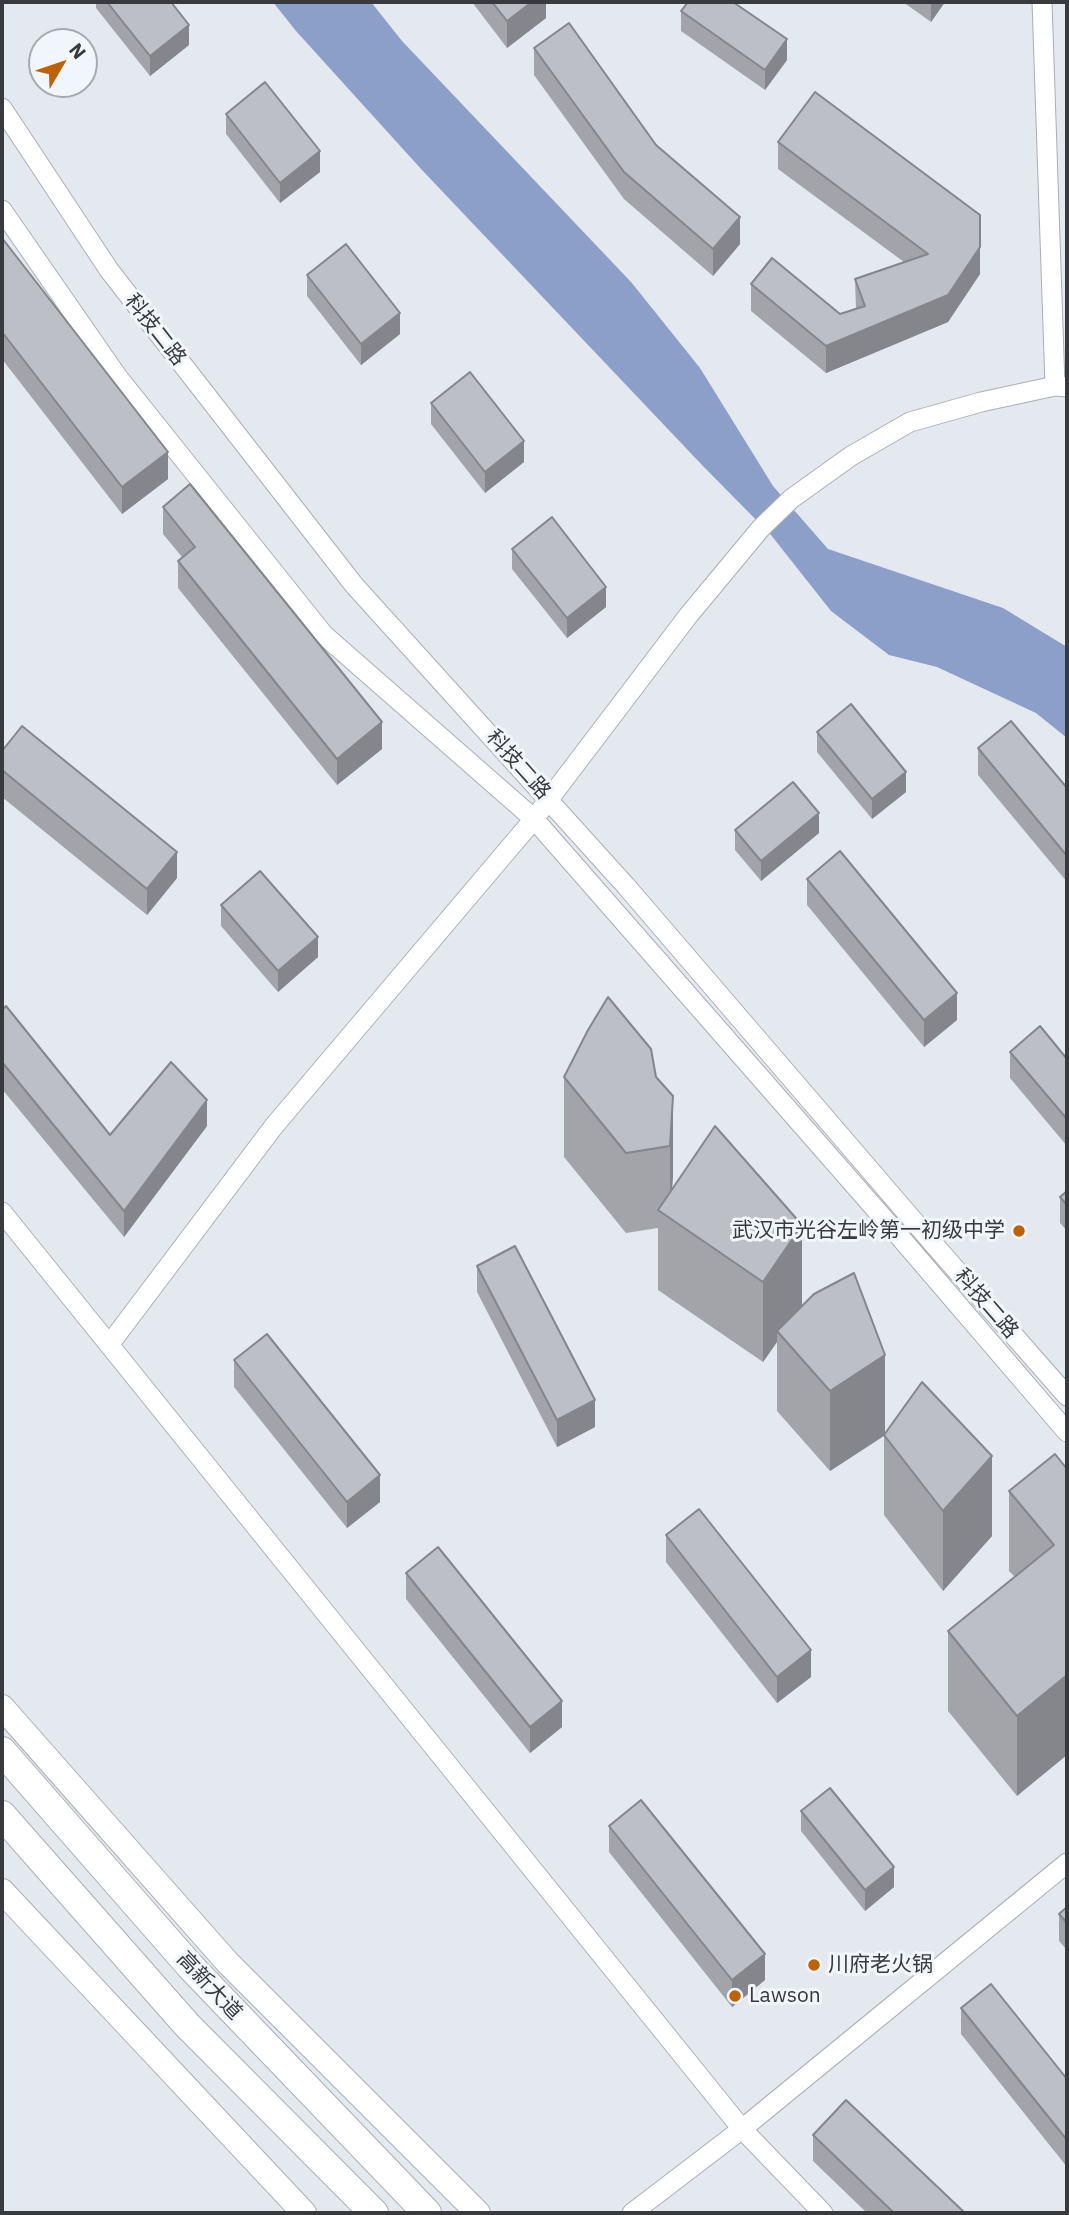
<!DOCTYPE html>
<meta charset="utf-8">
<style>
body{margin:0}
#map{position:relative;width:1069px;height:2215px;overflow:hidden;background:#e4e8ef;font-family:"IBM Plex Sans",sans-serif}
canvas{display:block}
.frame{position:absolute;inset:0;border:4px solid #393a3d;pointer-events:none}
.north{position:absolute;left:28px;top:28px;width:70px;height:70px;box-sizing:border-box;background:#f1f5fc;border:2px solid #a7aab0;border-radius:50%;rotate:51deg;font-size:19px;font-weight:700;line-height:28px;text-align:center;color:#393a3d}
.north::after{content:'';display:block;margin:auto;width:24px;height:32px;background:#bd6205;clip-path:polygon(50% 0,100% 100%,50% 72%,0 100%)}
</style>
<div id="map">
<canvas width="1069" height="2215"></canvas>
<div class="frame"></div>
<div class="north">N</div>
</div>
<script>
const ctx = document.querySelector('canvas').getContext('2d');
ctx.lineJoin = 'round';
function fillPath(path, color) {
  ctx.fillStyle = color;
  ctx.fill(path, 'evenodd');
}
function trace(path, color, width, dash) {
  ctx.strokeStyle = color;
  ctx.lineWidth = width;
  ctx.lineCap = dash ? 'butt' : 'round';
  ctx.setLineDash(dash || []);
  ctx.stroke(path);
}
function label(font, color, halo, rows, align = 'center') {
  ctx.font = font + ' "IBM Plex Sans","Noto Sans SC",sans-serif';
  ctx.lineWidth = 6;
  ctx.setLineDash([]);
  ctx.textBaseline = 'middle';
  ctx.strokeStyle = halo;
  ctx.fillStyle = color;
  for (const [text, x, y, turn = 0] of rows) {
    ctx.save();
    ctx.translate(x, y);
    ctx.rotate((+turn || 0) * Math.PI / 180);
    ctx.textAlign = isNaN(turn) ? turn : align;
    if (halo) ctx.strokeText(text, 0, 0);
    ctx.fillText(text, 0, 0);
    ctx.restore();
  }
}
fillPath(new Path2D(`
 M 273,2 L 371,2 L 402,41 L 631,282 L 700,368 L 773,486 L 828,549 L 1003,608 L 1067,647 L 1067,738 L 1036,713 L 937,667 L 889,655 L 831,611 L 771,535 L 702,465 L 422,170 L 296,31 Z`), '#8c9fc9');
const minor = new Path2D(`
 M 1042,2 L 1055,386
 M 2,108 L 109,270 L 354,585 L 626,886 L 937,1248 L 1067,1396
 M 2,210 L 117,376 L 324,635 L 534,819 L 899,1236 L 1067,1432
 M 2,1212 L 742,2129 L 823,2213
 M 109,1345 L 274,1126 L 534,819 L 688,616 L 761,528 L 791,499 L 851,456 L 910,422 L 981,402 L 1055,386 L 1067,387
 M 632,2213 L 742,2129 L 1067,1863`);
const major = new Path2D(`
 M 2,1707 L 228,1963 L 478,2213
 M 2,1891 L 304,2213`);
const highway = new Path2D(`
 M 2,1751 L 190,1966 L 427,2213
 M 2,1815 L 187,2025 L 374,2213`);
trace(minor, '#abaeb5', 21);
trace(major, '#abaeb5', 26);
trace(highway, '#abaeb5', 30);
trace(minor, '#fff', 19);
trace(major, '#fff', 24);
trace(highway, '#fff', 28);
fillPath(new Path2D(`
 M 96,2 L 171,2 L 189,45 L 150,76 L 96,8 Z
 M 472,2 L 546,2 L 546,18 L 507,48 Z
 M 903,2 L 945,2 L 931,22 Z
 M 681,11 L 787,60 L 765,90 L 681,31 Z
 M 534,48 L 656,145 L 740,244 L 713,276 L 624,199 L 534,75 Z
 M 226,114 L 320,172 L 280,203 L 226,134 Z
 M 778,142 L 980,274 L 948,322 L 826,373 L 751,311 L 751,284 L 840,314 L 856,309 L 855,279 L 904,262 L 778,169 Z
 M 2,238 L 168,479 L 122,514 L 2,359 Z
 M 307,275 L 400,334 L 361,365 L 307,296 Z
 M 431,403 L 524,462 L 485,493 L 431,424 Z
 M 163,507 L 382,749 L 337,785 L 178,588 L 178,561 L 182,557 L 163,534 Z
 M 512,549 L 606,607 L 567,638 L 512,569 Z
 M 817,732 L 906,792 L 872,819 L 817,752 Z
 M 978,748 L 1067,788 L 1067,882 L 978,775 Z
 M 2,751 L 177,878 L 147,915 L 2,797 Z
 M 735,830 L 819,833 L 761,881 L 735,850 Z
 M 807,879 L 957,1020 L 924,1047 L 807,905 Z
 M 221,905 L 318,957 L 278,992 L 221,926 Z
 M 2,1010 L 110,1135 L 207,1126 L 124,1237 L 2,1089 Z
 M 1010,1052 L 1067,1059 L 1067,1146 L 1010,1078 Z
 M 564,1077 L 673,1096 L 672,1189 L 802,1306 L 885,1433 L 992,1536 L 943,1591 L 884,1515 L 884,1436 L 830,1471 L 777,1411 L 777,1342 L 763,1362 L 658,1290 L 658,1228 L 626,1233 L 564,1157 Z
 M 1067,1191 L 1067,1231 L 1060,1223 L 1060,1197 Z
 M 477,1266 L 595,1427 L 557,1447 L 477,1292 Z
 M 234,1360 L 380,1502 L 347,1528 L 234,1387 Z
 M 1067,1469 L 1017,1796 L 948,1711 L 948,1631 L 1015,1577 L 1009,1571 L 1009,1491 Z
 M 666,1535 L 811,1677 L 777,1703 L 666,1562 Z
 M 406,1573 L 562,1727 L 530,1753 L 406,1599 Z
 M 801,1811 L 894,1887 L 865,1911 L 801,1831 Z
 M 609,1826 L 765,1980 L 732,2007 L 609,1852 Z
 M 1067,1907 L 1067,1950 L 1059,1941 L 1059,1914 Z
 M 961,2008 L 1067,2079 L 1067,2167 L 961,2034 Z
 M 813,2135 L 965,2213 L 867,2213 L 813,2161 Z`), '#a2a4aa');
fillPath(new Path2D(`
 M 532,2 L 546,2 L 546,18 L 507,48 L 507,21 Z
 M 931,2 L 945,2 L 931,22 Z
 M 189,25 L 189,45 L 150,76 L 150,56 Z
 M 787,39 L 787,60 L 765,90 L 765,70 Z
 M 320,151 L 320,172 L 280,203 L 280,183 Z
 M 740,217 L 740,244 L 713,276 L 713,249 Z
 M 980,247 L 980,274 L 948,322 L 826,373 L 826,346 Z
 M 400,313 L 400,334 L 361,365 L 361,344 Z
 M 524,441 L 524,462 L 485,493 L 485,472 Z
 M 168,452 L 168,479 L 122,514 L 122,487 Z
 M 606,587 L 606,607 L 567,638 L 567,618 Z
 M 382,722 L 382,749 L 337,785 L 337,759 Z
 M 906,772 L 906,792 L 872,819 L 872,799 Z
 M 819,813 L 819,833 L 761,881 L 761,861 Z
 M 177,852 L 177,878 L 147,915 L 147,889 Z
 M 318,937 L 318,957 L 278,992 L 278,971 Z
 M 957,993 L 957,1020 L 924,1047 L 924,1020 Z
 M 673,1096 L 673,1177 L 670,1219 L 670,1146 Z
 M 207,1100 L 207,1126 L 124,1237 L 124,1211 Z
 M 802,1225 L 802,1306 L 777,1331 L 777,1342 L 763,1362 L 763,1282 Z
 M 885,1355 L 885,1435 L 830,1471 L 830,1391 Z
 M 595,1400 L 595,1427 L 557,1447 L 557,1420 Z
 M 992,1456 L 992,1536 L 943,1591 L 943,1511 Z
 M 380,1475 L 380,1502 L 347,1528 L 347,1502 Z
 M 811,1650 L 811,1677 L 777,1703 L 777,1677 Z
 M 1067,1675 L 1067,1755 L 1017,1796 L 1017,1716 Z
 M 562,1701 L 562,1727 L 530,1753 L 530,1727 Z
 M 894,1867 L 894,1887 L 865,1911 L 865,1890 Z
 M 765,1954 L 765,1980 L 732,2007 L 732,1980 Z`), '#84868b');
const building = new Path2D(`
 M 107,2 L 171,2 L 189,25 L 150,56 Z
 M 492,2 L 532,2 L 507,21 Z
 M 688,2 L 733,2 L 787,39 L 765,70 L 681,11 Z
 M 569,23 L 656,145 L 740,217 L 713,249 L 624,172 L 534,48 Z
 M 265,82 L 320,151 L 280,183 L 226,114 Z
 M 815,92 L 980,215 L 980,247 L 948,295 L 826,346 L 751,284 L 772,258 L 840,314 L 865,306 L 855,279 L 928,254 L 778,142 Z
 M 2,238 L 168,452 L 122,487 L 2,332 Z
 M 346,244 L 400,313 L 361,344 L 307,275 Z
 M 470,372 L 524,441 L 485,472 L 431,403 Z
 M 190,484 L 382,722 L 337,759 L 178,561 L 195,547 L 163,507 Z
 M 552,517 L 606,587 L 567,618 L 512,549 Z
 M 851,704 L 906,772 L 872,799 L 817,732 Z
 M 1011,721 L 1067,788 L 1067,856 L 978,748 Z
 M 22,726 L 177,852 L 147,889 L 2,770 L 2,751 Z
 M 793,782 L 819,813 L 761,861 L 735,830 Z
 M 840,851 L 957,993 L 924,1020 L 807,879 Z
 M 260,871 L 318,937 L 278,971 L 221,905 Z
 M 608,997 L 651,1049 L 656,1077 L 673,1096 L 670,1146 L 626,1153 L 564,1077 L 588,1030 Z
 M 6,1006 L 110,1135 L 171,1062 L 207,1100 L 124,1211 L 2,1062 L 2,1010 Z
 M 1040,1026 L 1067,1059 L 1067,1119 L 1010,1052 Z
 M 715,1126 L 802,1225 L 763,1282 L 658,1210 Z
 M 1067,1191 L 1067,1205 L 1060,1197 Z
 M 515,1246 L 595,1400 L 557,1420 L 477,1266 Z
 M 854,1273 L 885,1355 L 830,1391 L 777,1331 L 814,1294 Z
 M 267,1334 L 380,1475 L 347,1502 L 234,1360 Z
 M 922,1382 L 992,1456 L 943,1511 L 884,1435 Z
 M 1055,1454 L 1067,1469 L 1067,1675 L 1017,1716 L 948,1631 L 1054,1545 L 1009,1491 Z
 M 699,1509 L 811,1650 L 777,1677 L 666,1535 Z
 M 438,1547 L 562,1701 L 530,1727 L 406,1573 Z
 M 830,1788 L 894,1867 L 865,1890 L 801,1811 Z
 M 641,1800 L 765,1954 L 732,1980 L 609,1826 Z
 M 1067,1907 L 1067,1923 L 1059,1914 Z
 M 991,1984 L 1067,2079 L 1067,2140 L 961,2008 Z
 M 846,2100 L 965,2213 L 894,2213 L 813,2135 Z`);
fillPath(building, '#bcbfc6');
trace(building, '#84868b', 2);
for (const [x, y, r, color] of [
 [1019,1231,7,"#bd6205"],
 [814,1965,7,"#bd6205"],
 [735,1996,7,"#bd6205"]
]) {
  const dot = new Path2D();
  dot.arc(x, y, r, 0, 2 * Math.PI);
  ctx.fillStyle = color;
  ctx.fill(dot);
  trace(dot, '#f1f5fc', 2.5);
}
label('21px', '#393a3d', '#f1f5fc', [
 ["科技二路",155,330,52],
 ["科技二路",518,765,48],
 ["科技二路",986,1304,49],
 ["高新大道",209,1986,47]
]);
label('21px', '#393a3d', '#f1f5fc', [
 ["武汉市光谷左岭第一初级中学",1005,1231,"right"],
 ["川府老火锅",828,1965],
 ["Lawson",749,1996]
], 'left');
</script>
